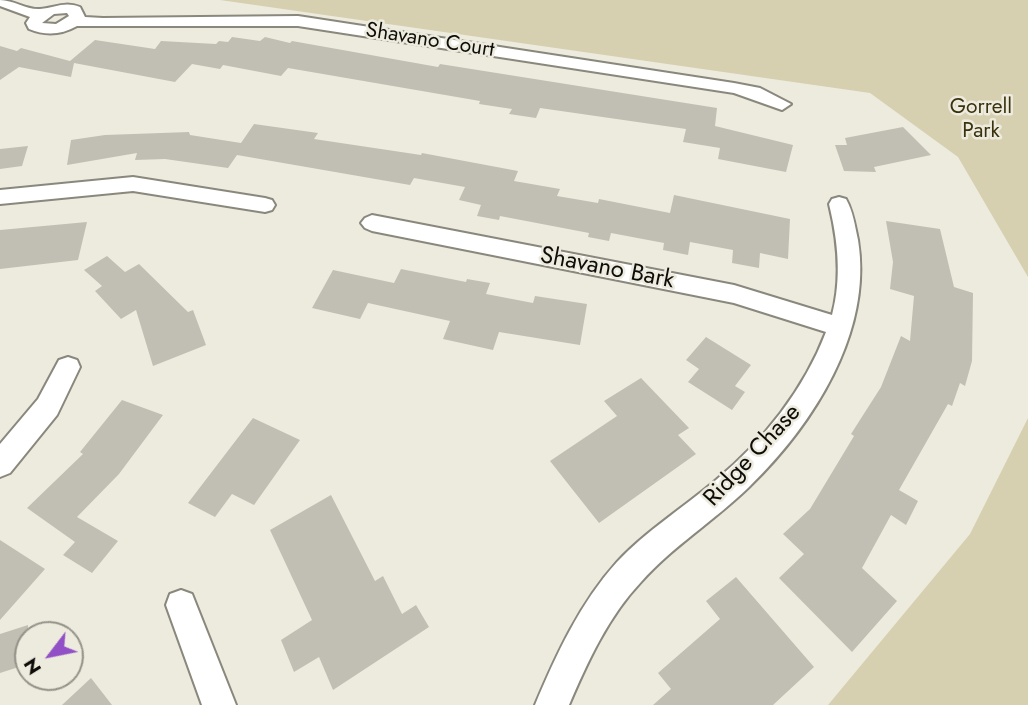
<!DOCTYPE html>
<style>
body{margin:0}
#map{position:relative;width:1028px;height:705px;overflow:hidden;background:#edebde;font-family:Jost,sans-serif}
canvas{display:block}
.north{position:absolute;left:14px;top:621px;width:70px;height:70px;box-sizing:border-box;background:#edebde;border:2px solid #949289;border-radius:50%;rotate:238deg;font-size:19px;font-weight:700;line-height:28px;text-align:center;color:#0e0d09}
.north::after{content:'';display:block;margin:auto;width:24px;height:32px;background:#9250c6;clip-path:polygon(50% 0,100% 100%,50% 72%,0 100%)}
</style>
<div id="map">
<canvas width="1028" height="705"></canvas>
<div class="north">N</div>
</div>
<script>
const ctx = document.querySelector('canvas').getContext('2d');
ctx.lineJoin = 'round';
function fillPath(path, color) {
  ctx.fillStyle = color;
  ctx.fill(path, 'evenodd');
}
function trace(path, color, width, dash) {
  ctx.strokeStyle = color;
  ctx.lineWidth = width;
  ctx.lineCap = dash ? 'butt' : 'round';
  ctx.setLineDash(dash || []);
  ctx.stroke(path);
}
function label(font, color, halo, rows, align = 'center') {
  ctx.font = font + ' Jost,sans-serif';
  ctx.lineWidth = 5;
  ctx.setLineDash([]);
  ctx.textBaseline = 'middle';
  ctx.strokeStyle = halo;
  ctx.fillStyle = color;
  for (const [text, x, y, turn = 0] of rows) {
    ctx.save();
    ctx.translate(x, y);
    ctx.rotate((+turn || 0) * Math.PI / 180);
    ctx.textAlign = isNaN(turn) ? turn : align;
    if (halo) ctx.strokeText(text, 0, 0);
    ctx.fillText(text, 0, 0);
    ctx.restore();
  }
}
fillPath(new Path2D(`
 M 220,0 L 1028,0 L 1028,277 L 958,157 L 870,93 Z
 M 1028,418 L 1028,705 L 828,705 L 970,534 Z`), '#d6d0b1');
fillPath(new Path2D(`
 M 232,37 L 260,41 L 265,37 L 290,43 L 292,41 L 438,67 L 440,64 L 717,108 L 715,126 L 793,145 L 786,172 L 718,159 L 720,148 L 683,142 L 686,129 L 540,108 L 536,118 L 509,114 L 512,109 L 479,104 L 480,101 L 288,68 L 281,76 L 223,65 L 220,69 L 192,64 L 175,82 L 74,63 L 71,77 L 19,67 L 0,80 L 0,46 L 17,51 L 21,48 L 70,61 L 95,40 L 155,49 L 161,41 L 216,44 L 219,41 L 228,42 Z
 M 254,124 L 318,133 L 314,139 L 421,155 L 422,153 L 518,171 L 514,181 L 560,189 L 557,196 L 598,203 L 599,199 L 670,213 L 674,195 L 790,219 L 788,259 L 760,253 L 759,268 L 732,263 L 733,250 L 690,242 L 688,255 L 663,250 L 664,243 L 611,233 L 609,241 L 588,237 L 589,233 L 500,216 L 499,220 L 477,216 L 481,205 L 459,200 L 465,187 L 414,178 L 410,185 L 237,155 L 228,168 L 165,159 L 135,160 L 137,153 L 67,165 L 71,140 L 105,135 L 189,132 L 190,135 L 241,143 Z
 M 903,127 L 931,155 L 874,167 L 876,172 L 844,171 L 835,145 L 847,145 L 845,138 Z
 M 28,146 L 22,166 L 0,169 L 0,149 Z
 M 886,221 L 940,229 L 954,287 L 973,293 L 972,361 L 965,386 L 960,383 L 952,406 L 948,404 L 899,490 L 918,501 L 906,525 L 891,515 L 862,568 L 897,601 L 852,652 L 779,578 L 804,554 L 783,534 L 810,509 L 854,436 L 851,434 L 881,387 L 901,336 L 910,341 L 914,296 L 890,289 L 893,262 Z
 M 87,222 L 78,260 L 0,269 L 0,230 Z
 M 107,256 L 125,272 L 139,264 L 188,312 L 193,310 L 206,345 L 153,366 L 136,310 L 121,319 L 95,291 L 102,286 L 84,270 Z
 M 401,269 L 466,282 L 467,279 L 490,283 L 486,294 L 533,303 L 535,296 L 587,304 L 580,345 L 499,332 L 493,350 L 443,339 L 450,321 L 368,303 L 360,319 L 312,308 L 333,270 L 394,283 Z
 M 706,337 L 751,365 L 735,386 L 745,392 L 732,410 L 688,382 L 699,369 L 686,360 Z
 M 641,378 L 689,428 L 678,435 L 696,454 L 599,523 L 550,461 L 617,416 L 604,401 Z
 M 122,400 L 163,415 L 119,474 L 77,517 L 118,541 L 92,573 L 63,555 L 75,542 L 27,508 L 83,454 L 80,452 Z
 M 253,418 L 300,440 L 254,505 L 232,494 L 215,517 L 188,503 Z
 M 331,495 L 375,581 L 383,576 L 402,614 L 416,605 L 429,627 L 333,690 L 319,657 L 294,672 L 281,640 L 312,620 L 270,530 Z
 M 0,540 L 45,569 L 0,620 Z
 M 736,577 L 814,667 L 773,705 L 653,705 L 671,689 L 658,673 L 720,619 L 706,601 Z
 M 28,625 L 28,664 L 0,673 L 0,634 Z
 M 91,678 L 112,705 L 62,705 Z`), '#c1bfb3');
const street = new Path2D(`
 M 0,0 C 13,0 27,10 40,9 C 55,8 64,1 80,7 L 85,17 L 103,18 L 298,16 L 734,83 L 760,88 L 791,104 L 782,110 L 734,93 L 298,26 L 77,26 C 61,35 46,36 29,29 L 26,23 L 30,17 L 0,6 ZM 67,13 L 69,16 L 56,24 L 42,23 L 54,14 Z
 M 133,177 L 265,198 L 272,200 L 275,205 L 272,210 L 265,212 L 133,191 L 0,204 L 0,190 Z
 M 839,197 L 846,199 C 853,211 855,226 858,240 C 873,332 813,425 749,487 C 714,521 673,546 641,582 C 608,617 588,661 569,705 L 535,705 C 556,655 580,603 617,562 C 646,531 683,508 716,480 C 763,441 804,390 826,332 L 734,303 L 372,231 L 365,228 L 361,223 L 365,218 L 372,215 L 734,285 L 832,315 C 842,278 838,241 829,204 L 832,199 Z
 M 68,357 L 77,360 L 80,367 L 57,415 L 10,473 L 0,477 L 0,444 L 38,399 L 59,360 Z
 M 181,590 L 192,594 L 236,705 L 202,705 L 166,605 L 170,594 Z`);
trace(street, '#8a887d', 4);
fillPath(street, '#fff');
label('21px', '#0e0d09', '#edebde', [
 ["Shavano Court",430,41,9]
]);
label('21px', '#3a320e', '#edebde', [
 ["Gorrell",981,108],
 ["Park",981,132]
]);
label('24px', '#0e0d09', '#edebde', [
 ["Shavano Bark",607,269,11],
 ["Ridge Chase",753,456,-47]
]);
</script>
